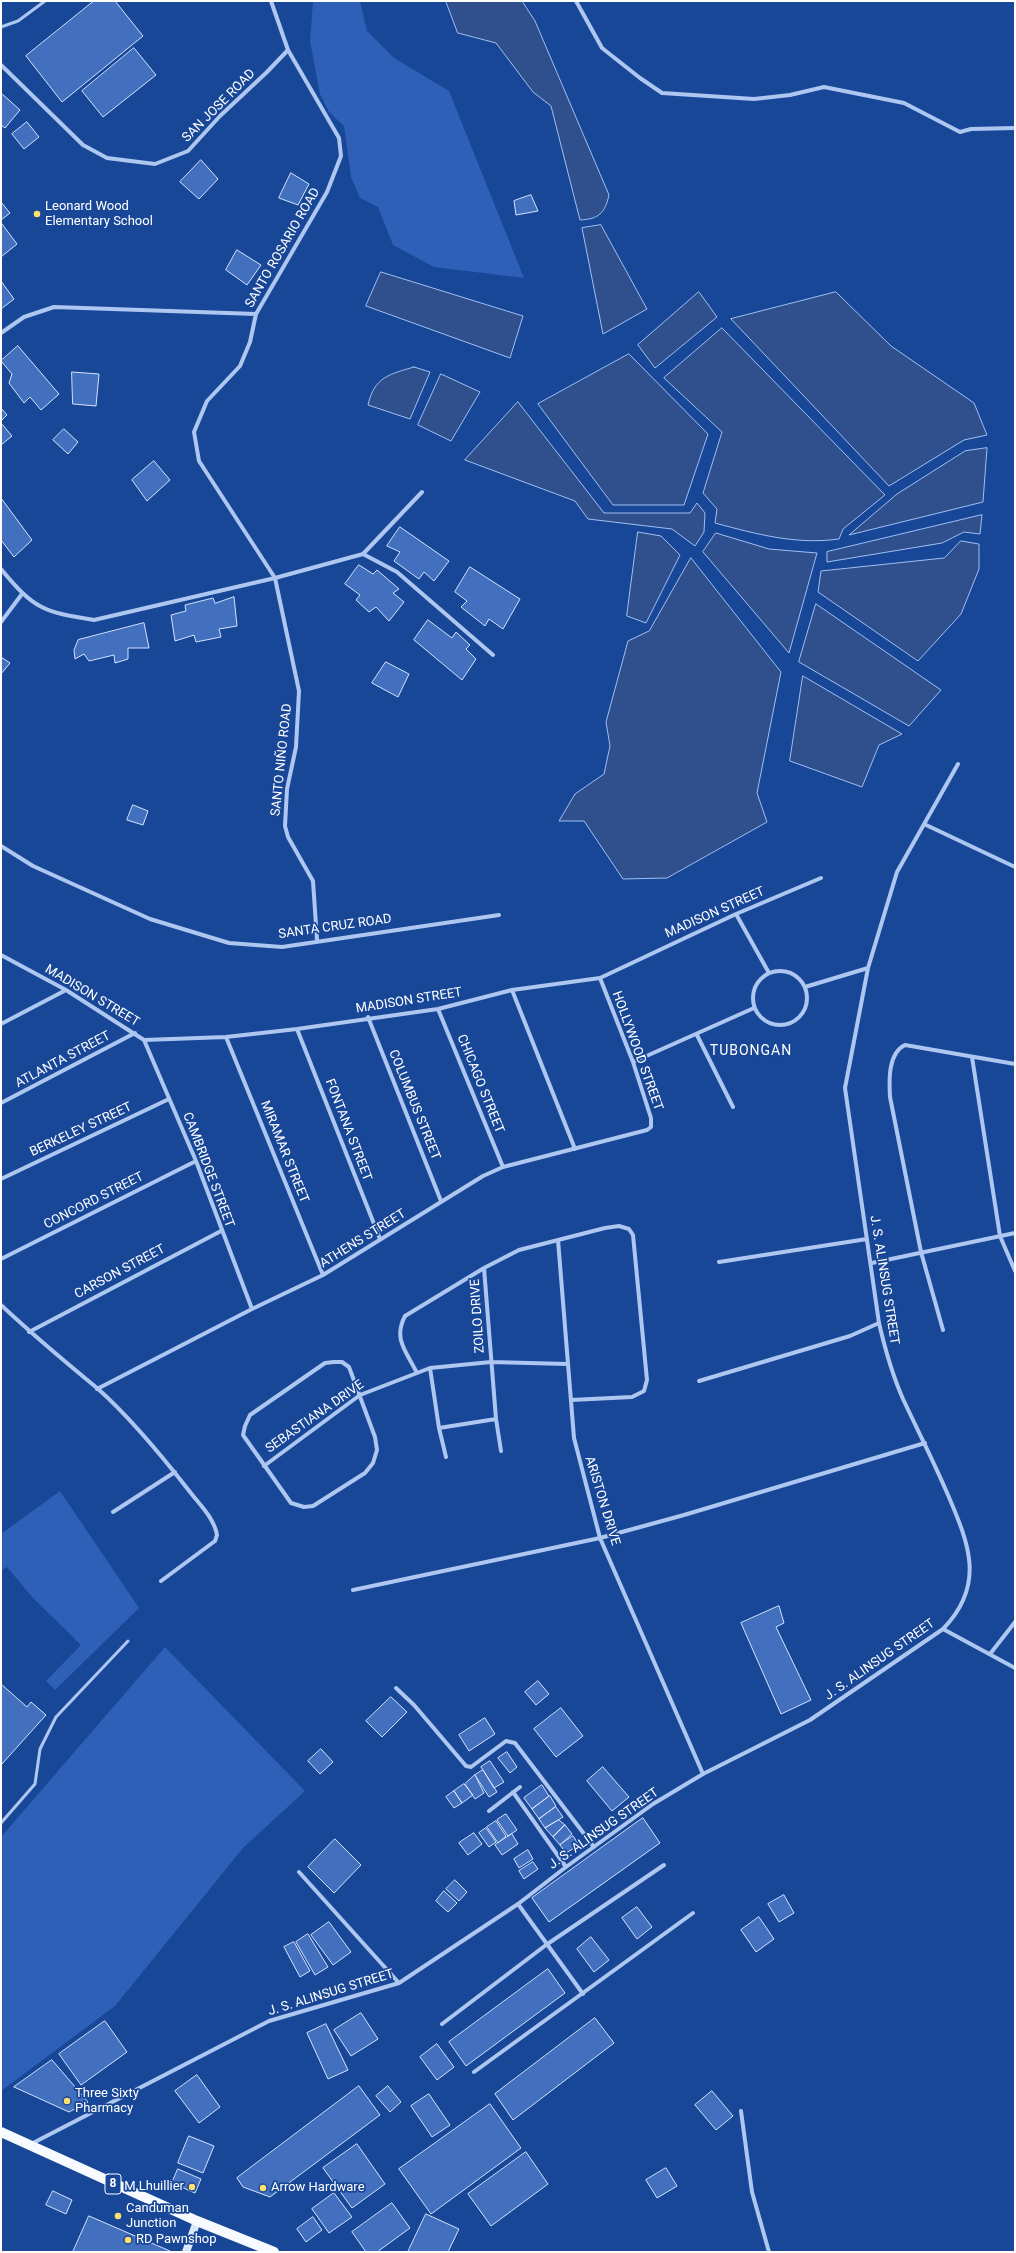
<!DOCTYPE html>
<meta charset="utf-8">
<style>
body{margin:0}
#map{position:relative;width:1016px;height:2253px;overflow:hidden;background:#194798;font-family:Roboto,sans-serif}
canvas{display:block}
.frame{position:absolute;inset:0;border:2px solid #fff;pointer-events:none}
</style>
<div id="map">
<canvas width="1016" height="2253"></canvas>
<div class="frame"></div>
</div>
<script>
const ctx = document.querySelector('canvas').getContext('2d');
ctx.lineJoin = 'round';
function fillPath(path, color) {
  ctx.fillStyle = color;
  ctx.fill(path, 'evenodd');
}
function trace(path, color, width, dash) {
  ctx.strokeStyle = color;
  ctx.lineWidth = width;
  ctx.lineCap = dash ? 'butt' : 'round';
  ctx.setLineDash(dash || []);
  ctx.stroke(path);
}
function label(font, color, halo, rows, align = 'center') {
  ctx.font = font + ' Roboto,sans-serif';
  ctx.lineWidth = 3.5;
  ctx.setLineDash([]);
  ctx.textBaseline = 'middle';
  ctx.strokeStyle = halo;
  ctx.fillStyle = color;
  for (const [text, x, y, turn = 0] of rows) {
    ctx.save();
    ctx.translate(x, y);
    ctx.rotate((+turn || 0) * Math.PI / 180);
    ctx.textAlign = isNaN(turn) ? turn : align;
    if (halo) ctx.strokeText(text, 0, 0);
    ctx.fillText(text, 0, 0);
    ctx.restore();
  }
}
fillPath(new Path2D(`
 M 313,1 L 360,1 L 367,31 L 394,58 L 449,91 L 524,278 L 434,267 L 393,245 L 378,207 L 360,198 L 351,177 L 344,126 L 329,112 L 320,94 L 310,41 Z
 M 60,1491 L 139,1608 L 55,1690 L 46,1681 L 81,1645 L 33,1598 L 7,1567 L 1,1571 L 1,1534 Z
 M 165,1647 L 305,1791 L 243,1848 L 115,2006 L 1,2091 L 1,1837 Z`), '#2d60b6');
const water = new Path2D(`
 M 446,1 L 522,1 L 535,21 L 609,195 C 605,213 599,219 580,220 L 551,106 L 533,92 L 496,43 L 458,33 Z
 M 601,225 L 647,309 L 603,334 L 582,228 Z
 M 381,272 L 523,316 L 510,358 L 366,306 Z
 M 699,292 L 717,317 L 655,368 L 638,345 Z
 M 836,292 L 891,346 L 974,403 L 987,435 L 964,440 L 889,486 L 731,319 Z
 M 722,328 L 885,495 L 843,529 L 839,539 C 796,545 756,534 715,523 L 717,509 L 703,493 L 722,432 L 664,378 Z
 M 629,354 L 708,434 L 684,505 L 613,505 L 538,404 Z
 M 414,367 L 430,372 L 410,419 L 368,405 C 374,377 390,374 414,367 Z
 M 441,374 L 480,392 L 451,441 L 418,425 Z
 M 518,402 L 604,513 L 690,513 L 697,503 L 705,513 L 704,532 L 695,546 L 672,529 L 588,519 L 575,501 L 465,460 Z
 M 987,448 L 983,502 L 849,535 L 897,494 L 965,451 Z
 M 982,515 L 980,534 L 964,532 L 942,543 L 827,562 L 827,552 Z
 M 638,532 L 661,536 L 680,555 L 646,623 L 627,616 Z
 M 716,533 L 769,549 L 817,553 L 789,653 L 703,552 Z
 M 961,541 L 979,544 L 979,569 L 961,614 L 918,661 L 818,592 L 821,571 L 944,558 Z
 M 691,558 L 781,672 L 757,793 L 767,822 L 667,878 L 623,879 L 584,821 L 559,821 L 575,794 L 604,774 L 610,746 L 606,722 L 628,641 L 649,631 Z
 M 816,604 L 941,690 L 909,726 L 799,662 Z
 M 803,676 L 902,734 L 879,745 L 862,787 L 790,761 Z`);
fillPath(water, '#2f508c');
trace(water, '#a0c0f3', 1);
const building = new Path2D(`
 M 94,1 L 115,1 L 143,36 L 62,102 L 26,56 Z
 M 134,48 L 156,75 L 103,117 L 82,91 Z
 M 1,93 L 20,110 L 5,128 L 1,125 Z
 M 27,122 L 39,137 L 24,149 L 12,134 Z
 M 201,160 L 218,179 L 199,199 L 180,182 Z
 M 291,173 L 309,184 L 298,205 L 279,198 Z
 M 531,195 L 538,211 L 516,215 L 514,201 Z
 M 1,202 L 10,213 L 1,220 Z
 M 2,224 L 17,244 L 1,257 L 1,226 Z
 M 237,250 L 261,265 L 247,285 L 226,270 Z
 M 1,281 L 14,299 L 1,309 Z
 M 18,346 L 59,394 L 41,410 L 30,397 L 24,403 L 9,383 L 12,374 L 1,361 Z
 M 72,372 L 99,374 L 96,406 L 73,404 Z
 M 1,408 L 7,415 L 1,421 Z
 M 1,423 L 12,436 L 1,445 Z
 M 64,429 L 78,442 L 68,454 L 53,440 Z
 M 154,461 L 170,480 L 147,501 L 132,480 Z
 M 1,498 L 32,540 L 14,557 L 1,540 Z
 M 400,527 L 449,561 L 434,581 L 424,572 L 419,579 L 394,561 L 400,552 L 387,546 Z
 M 359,565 L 373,574 L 377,570 L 399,589 L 393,593 L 404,602 L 389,621 L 376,607 L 369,612 L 356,600 L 360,595 L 345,584 Z
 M 470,567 L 520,599 L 503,629 L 489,619 L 485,626 L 461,607 L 467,601 L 455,592 Z
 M 234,597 L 237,626 L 219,629 L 221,637 L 196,642 L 194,635 L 175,641 L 171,615 L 186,611 L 185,605 L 213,598 L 215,603 Z
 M 428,620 L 452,638 L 456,632 L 470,645 L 466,649 L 476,659 L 462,680 L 414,640 Z
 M 144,623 L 149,648 L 128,648 L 128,659 L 115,663 L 114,655 L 89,661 L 84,654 L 75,659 L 74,650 L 78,640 Z
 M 1,657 L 10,663 L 1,674 Z
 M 386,662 L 409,674 L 398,697 L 372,683 Z
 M 133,805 L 148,811 L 143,825 L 127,820 Z
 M 779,1606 L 784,1623 L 776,1627 L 811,1700 L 781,1714 L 741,1623 Z
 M 538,1681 L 549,1694 L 536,1705 L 525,1692 Z
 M 1,1684 L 27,1707 L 31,1702 L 46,1715 L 1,1765 Z
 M 391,1697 L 407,1712 L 382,1737 L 366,1721 Z
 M 561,1708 L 583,1736 L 556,1757 L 534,1729 Z
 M 485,1718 L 495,1734 L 469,1751 L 459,1735 Z
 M 321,1749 L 333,1762 L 320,1774 L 308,1761 Z
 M 507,1752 L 517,1767 L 510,1773 L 498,1758 Z
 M 490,1761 L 504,1782 L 494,1788 L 481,1767 Z
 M 603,1767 L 629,1797 L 612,1811 L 587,1781 Z
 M 483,1770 L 497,1792 L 489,1797 L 475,1775 Z
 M 475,1775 L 484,1793 L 475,1799 L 465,1784 Z
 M 464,1784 L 473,1795 L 462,1803 L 454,1791 Z
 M 542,1785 L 549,1796 L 532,1809 L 524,1798 Z
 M 454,1791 L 462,1803 L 454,1808 L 446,1797 Z
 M 550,1796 L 556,1806 L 539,1819 L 532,1809 Z
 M 556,1807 L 563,1817 L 545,1828 L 539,1819 Z
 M 506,1814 L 517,1830 L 508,1836 L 497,1820 Z
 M 643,1818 L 660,1843 L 549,1922 L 532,1898 Z
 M 559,1820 L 565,1825 L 553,1837 L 545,1828 Z
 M 496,1821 L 506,1836 L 498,1843 L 487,1827 Z
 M 565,1825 L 572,1834 L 560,1845 L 553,1837 Z
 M 486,1828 L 496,1842 L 489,1847 L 479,1833 Z
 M 474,1833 L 482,1844 L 468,1855 L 459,1843 Z
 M 512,1834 L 518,1844 L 502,1855 L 495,1845 Z
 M 573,1836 L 579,1845 L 566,1853 L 560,1845 Z
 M 335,1839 L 361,1865 L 334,1893 L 308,1867 Z
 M 528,1850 L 533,1859 L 519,1868 L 514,1859 Z
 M 533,1862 L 538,1869 L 524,1879 L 519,1871 Z
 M 455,1880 L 467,1892 L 459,1901 L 446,1889 Z
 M 444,1891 L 457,1903 L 448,1912 L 436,1901 Z
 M 784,1895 L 794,1913 L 779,1922 L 768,1904 Z
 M 637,1907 L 652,1927 L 637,1939 L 622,1918 Z
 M 759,1917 L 774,1939 L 756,1952 L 741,1930 Z
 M 329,1922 L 351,1952 L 333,1965 L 311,1935 Z
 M 308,1934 L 328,1967 L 315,1975 L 296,1942 Z
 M 591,1937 L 609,1960 L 594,1972 L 577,1949 Z
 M 294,1942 L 310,1971 L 300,1977 L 284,1947 Z
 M 548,1969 L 565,1993 L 466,2066 L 449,2042 Z
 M 361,2013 L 378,2039 L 351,2056 L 334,2030 Z
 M 595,2018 L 614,2043 L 513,2120 L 495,2094 Z
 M 105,2021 L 127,2052 L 81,2085 L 59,2054 Z
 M 326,2024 L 348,2070 L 328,2079 L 307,2033 Z
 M 437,2044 L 454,2067 L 437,2080 L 420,2057 Z
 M 52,2060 L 88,2102 L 69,2112 L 14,2087 Z
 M 197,2075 L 220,2107 L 199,2123 L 175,2091 Z
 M 359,2086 L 380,2115 L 270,2197 L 243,2187 L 237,2178 Z
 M 388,2086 L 401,2102 L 390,2112 L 376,2096 Z
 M 712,2091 L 733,2116 L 716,2130 L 695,2105 Z
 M 429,2094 L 450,2125 L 432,2137 L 411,2106 Z
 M 490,2104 L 521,2148 L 431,2214 L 399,2169 Z
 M 189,2136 L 214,2146 L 203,2173 L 178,2163 Z
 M 357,2144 L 385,2184 L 352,2208 L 323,2168 Z
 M 526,2152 L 548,2184 L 491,2226 L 468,2194 Z
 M 666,2168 L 677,2186 L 657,2198 L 646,2180 Z
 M 178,2169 L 201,2179 L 195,2193 L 172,2183 Z
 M 53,2191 L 72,2200 L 66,2214 L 46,2205 Z
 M 334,2193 L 352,2217 L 329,2233 L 312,2209 Z
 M 392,2203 L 410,2228 L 377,2252 L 366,2252 L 352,2232 Z
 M 426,2214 L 459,2229 L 448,2252 L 408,2252 Z
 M 89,2216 L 170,2251 L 170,2252 L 73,2252 Z
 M 313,2217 L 322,2230 L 306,2242 L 297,2229 Z`);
fillPath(building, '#4270bf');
trace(building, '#d4e3fc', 1);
trace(new Path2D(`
 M 1,27 L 18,21 L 45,1
 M 1,1823 L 35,1784 L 40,1749 L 56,1717 L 128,1641`), '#adc7f1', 3);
trace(new Path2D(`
 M 271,1 L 288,50 L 339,138 L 341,156 L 327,192 L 256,314 L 250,342 L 240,366 L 207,401 L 194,432 L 199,461 L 275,578 L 299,691 L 296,747 L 287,789 L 285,826 L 288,837 L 313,881 L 317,940
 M 576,1 L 602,48 L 640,78 L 662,93 L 754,99 L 790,95 L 824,87 L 904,103 L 960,132 L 971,129 L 1015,128
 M 1,65 L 83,145 L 107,158 L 155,164 L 188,151 L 220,116 L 267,72 L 288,50
 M 1,333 L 24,317 L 54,307 L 256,314
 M 363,554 L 397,572 L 493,655
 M 1,569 C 34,609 43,612 94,620 L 275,578 L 363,554 L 422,492
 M 1,622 L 22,594
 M 924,824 L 1015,867
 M 1,846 L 33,866 L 150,919 L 229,943 L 282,947 L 499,915
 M 736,914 L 769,973
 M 1,955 L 66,990 L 144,1040 L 226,1037 L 297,1029 L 438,1009 L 512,990 L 600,978 L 736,914 L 821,878
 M753 998a27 27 0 1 1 54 0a27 27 0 1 1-54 0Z
 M 805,987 L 868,968
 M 512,990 L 575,1149
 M 438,1009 L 503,1167
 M 368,1017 L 441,1201
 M 1,1024 L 66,990
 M 297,1029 L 380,1239
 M 697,1035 L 733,1107
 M 226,1037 L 323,1275
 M 144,1040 L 196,1161 L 252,1309
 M 972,1057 L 1000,1236 L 1015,1271
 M 633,1062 L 754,1008
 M 1,1103 L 135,1033
 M 1,1179 L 169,1099
 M 558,1240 L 574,1438 L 600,1538 L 703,1774
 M 1,1259 L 196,1161
 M 719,1262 L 867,1239
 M 872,1263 L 1015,1233
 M 484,1268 L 496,1419 L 501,1451
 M 1,1305 C 32,1334 64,1361 97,1388 C 131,1418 162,1456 190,1492 C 200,1505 214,1518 217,1535 L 215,1541 L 161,1581
 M 943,1330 L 921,1252 L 890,1097 C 889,1080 888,1053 905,1045 L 1015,1064
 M 29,1332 L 221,1231
 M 334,1362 L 342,1362 L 349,1367 L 375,1437 L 377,1450 L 373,1463 L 365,1473 L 313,1506 L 304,1507 L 291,1503 L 243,1435 L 245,1426 L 250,1415 L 325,1363 Z
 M 430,1368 L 439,1428 L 446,1457
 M 417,1373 C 406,1351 393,1339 405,1316 L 484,1268 L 519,1250 L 605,1228 L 619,1226 L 629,1229 L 633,1235 L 647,1380 L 644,1391 L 632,1397 L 571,1400
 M 699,1381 L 850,1336 L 879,1323
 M 97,1389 L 252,1309 L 323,1275 L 483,1176 L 503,1167 L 647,1130 L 651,1127 L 651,1118 L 633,1062 L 600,978
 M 439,1428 L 496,1419
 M 264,1466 L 360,1395 L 417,1373 L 430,1368 L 491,1362 L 567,1364
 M 113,1512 L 175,1472
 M 353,1590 L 600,1538 L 684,1515 L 925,1443
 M 943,1629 L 1015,1668
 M 990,1654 L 1015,1622
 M 396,1688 L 414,1705 L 466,1766 L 471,1767 L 506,1741 L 515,1743 L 594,1847
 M 513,1792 L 566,1867
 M 489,1811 L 520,1787
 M 299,1872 L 399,1983
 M 518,1904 L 583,1994
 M 442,2024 L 546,1945 L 664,1865
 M 474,2072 L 693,1913
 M 741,2111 L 752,2192 L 769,2252
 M 31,2144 L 269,2021 L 399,1983 L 518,1904 L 566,1867 L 653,1804 L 703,1774 L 810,1720 L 943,1629 C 986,1585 969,1544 948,1495 C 934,1462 918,1431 903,1399 C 892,1374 885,1349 879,1323 L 845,1088 L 868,968 L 897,872 L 958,764`), '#adc7f1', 4);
trace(new Path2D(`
 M 186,2252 L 197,2221`), '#dce7fc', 8);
trace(new Path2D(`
 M 1,2132 L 197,2221 L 274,2252`), '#f7faff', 10);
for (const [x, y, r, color] of [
 [37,214,4,"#ffe06d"],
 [67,2101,4,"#ffe06d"],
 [192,2187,4,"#ffe06d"],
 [263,2188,4,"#ffe06d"],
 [118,2216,4,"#ffe06d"],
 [128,2240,4,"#ffe06d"]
]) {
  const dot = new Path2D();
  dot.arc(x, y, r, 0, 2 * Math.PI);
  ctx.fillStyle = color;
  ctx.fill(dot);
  trace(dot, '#194798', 1.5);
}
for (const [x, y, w] of [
 [113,2184,16]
]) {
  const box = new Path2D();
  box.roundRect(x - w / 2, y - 10, w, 20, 3);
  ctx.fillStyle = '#194798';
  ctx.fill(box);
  trace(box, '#fff', 1);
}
label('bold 12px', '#fff', null, [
 ["8",113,2184]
]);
label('13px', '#fff', '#194798', [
 ["SAN JOSE ROAD",219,106,-45],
 ["SANTO ROSARIO ROAD",283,248,-60],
 ["SANTO NIÑO ROAD",282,760,-84],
 ["MADISON STREET",715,913,-24],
 ["SANTA CRUZ ROAD",335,927,-8],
 ["MADISON STREET",92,996,31],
 ["MADISON STREET",409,1001,-9],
 ["HOLLYWOOD STREET",637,1051,70],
 ["ATLANTA STREET",63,1060,-28],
 ["CHICAGO STREET",480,1084,68],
 ["COLUMBUS STREET",414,1105,68],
 ["BERKELEY STREET",81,1130,-25],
 ["FONTANA STREET",348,1130,69],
 ["MIRAMAR STREET",284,1152,68],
 ["CAMBRIDGE STREET",208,1170,69],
 ["CONCORD STREET",94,1201,-27],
 ["ATHENS STREET",363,1239,-32],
 ["CARSON STREET",120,1272,-28],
 ["J. S. ALINSUG STREET",884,1280,81],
 ["ZOILO DRIVE",478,1316,-94],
 ["SEBASTIANA DRIVE",315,1417,-35],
 ["ARISTON DRIVE",602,1501,73],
 ["J. S. ALINSUG STREET",880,1660,-35],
 ["J. S. ALINSUG STREET",604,1829,-35],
 ["J. S. ALINSUG STREET",331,1993,-17]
]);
label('13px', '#fff', '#194798', [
 ["Leonard Wood",45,207],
 ["Elementary School",45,222],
 ["Three Sixty",75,2094],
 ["Pharmacy",75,2109],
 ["M Lhuillier",184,2187,"right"],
 ["Arrow Hardware",271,2188],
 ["Canduman",126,2209],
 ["Junction",126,2224],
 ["RD Pawnshop",136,2240]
], 'left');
ctx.letterSpacing = '1px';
label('14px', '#fff', '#194798', [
 ["TUBONGAN",751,1051]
]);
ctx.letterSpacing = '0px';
</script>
